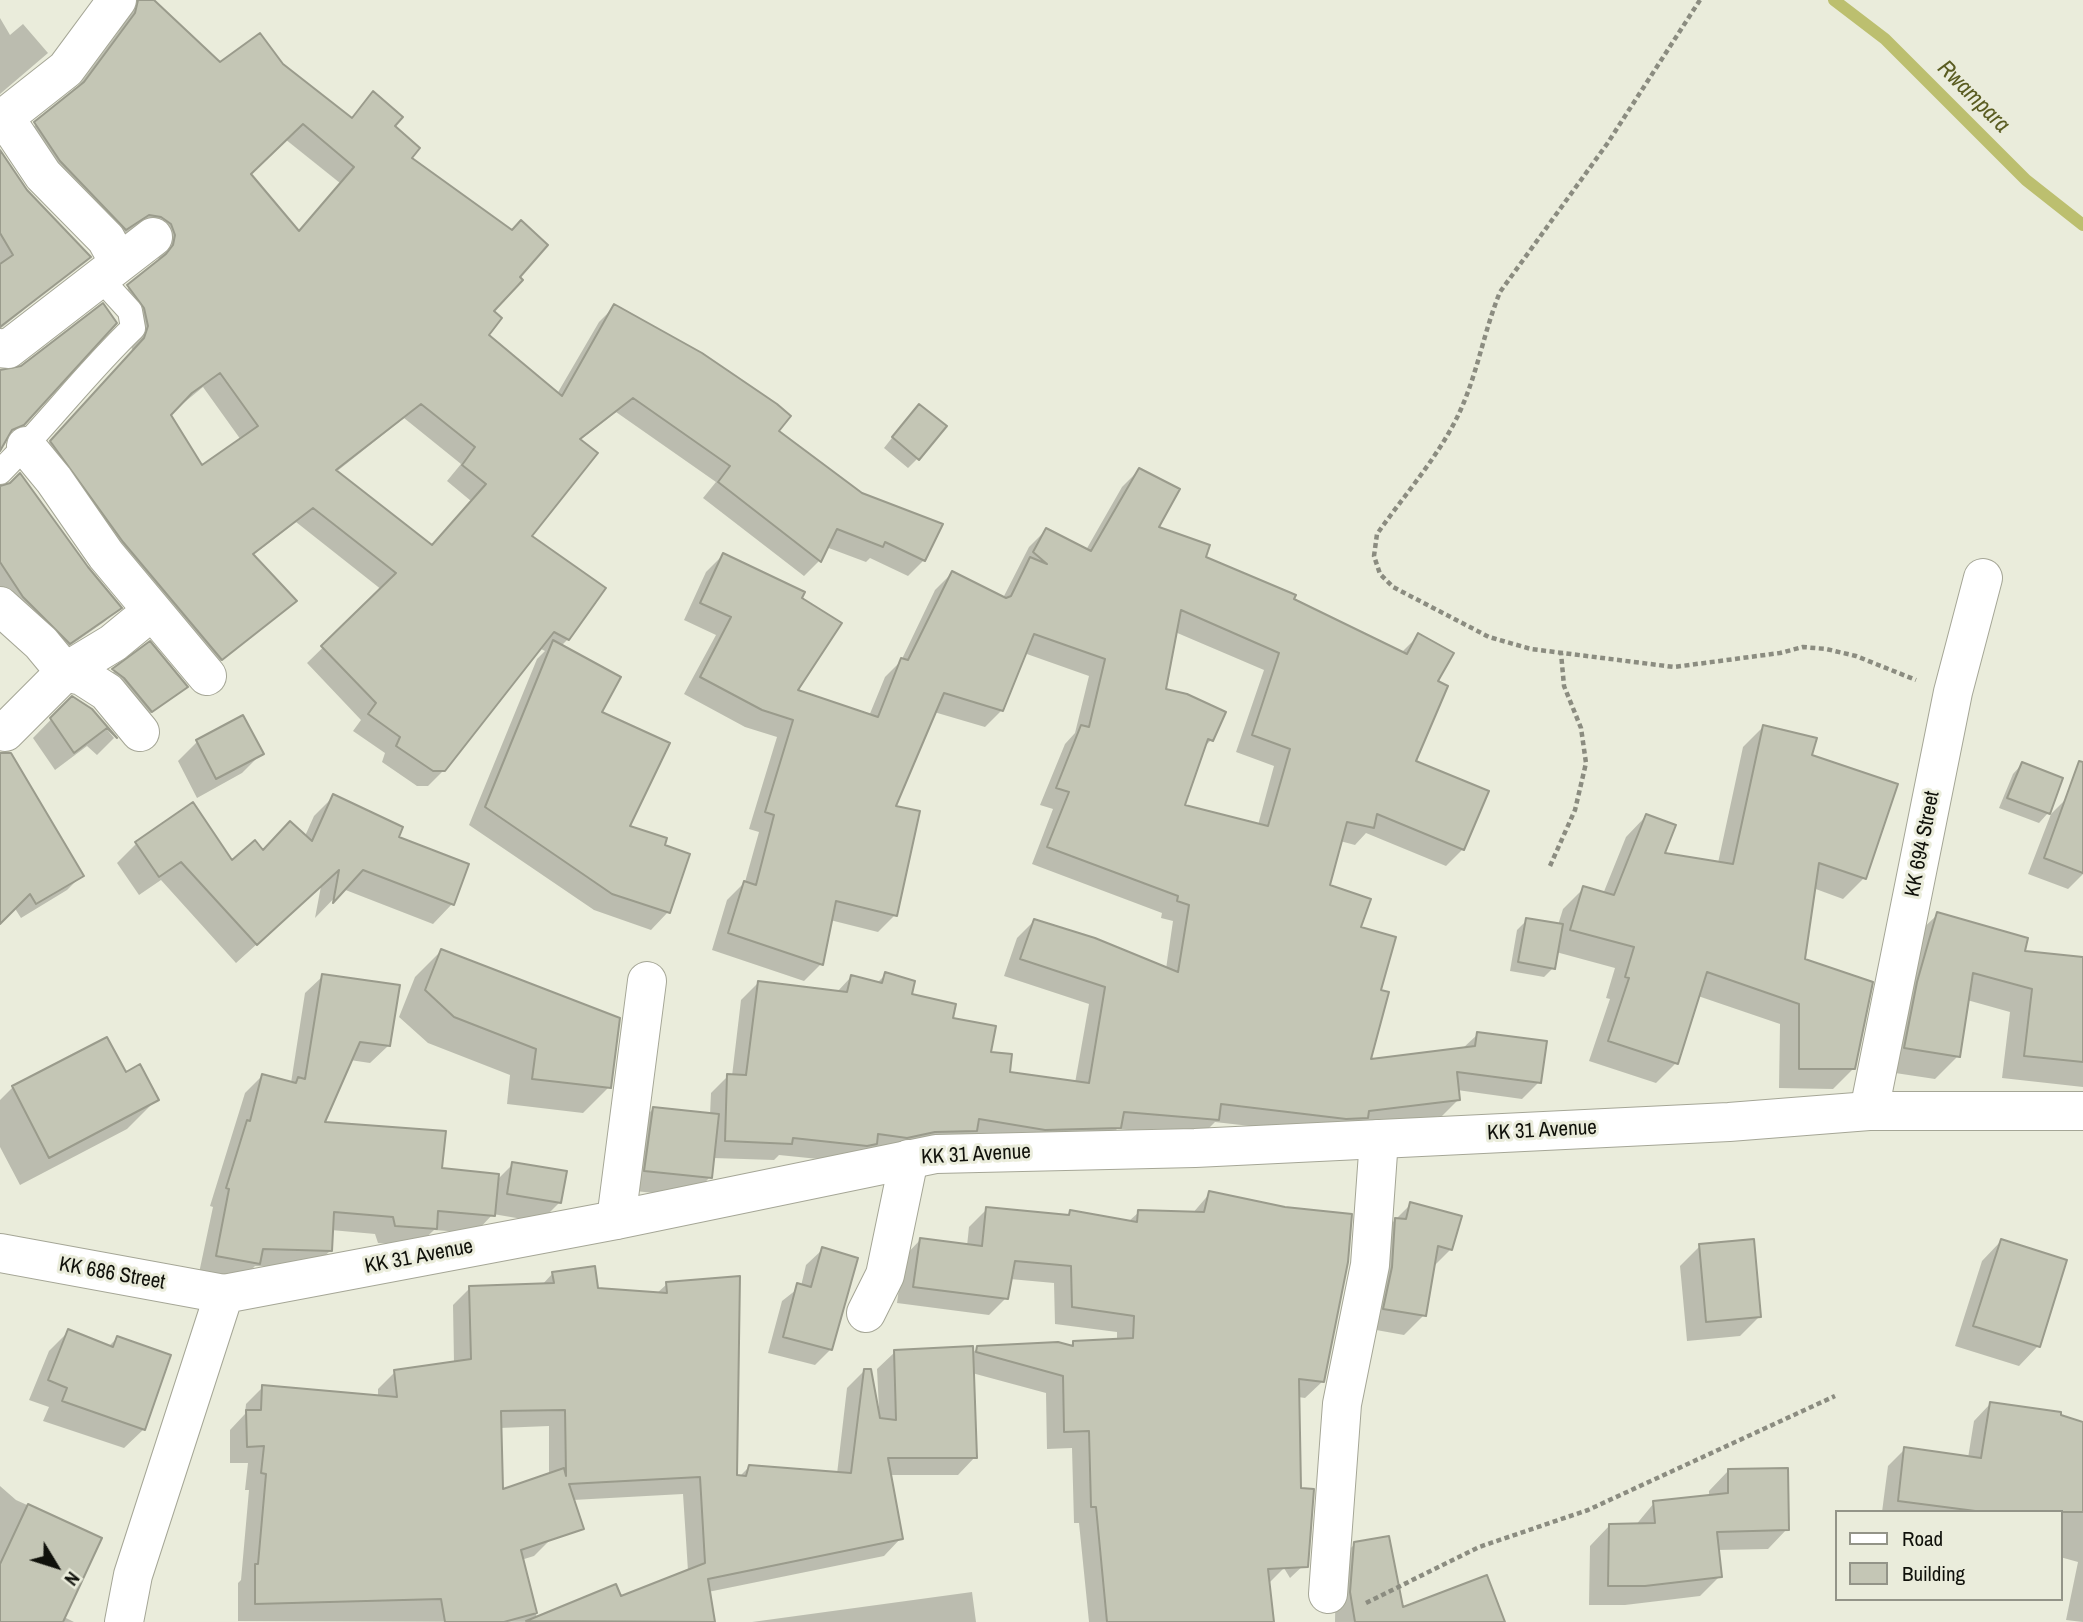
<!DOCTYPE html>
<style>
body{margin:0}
#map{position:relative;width:2083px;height:1622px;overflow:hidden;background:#eaecdb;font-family:"Archivo Narrow",sans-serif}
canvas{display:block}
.legend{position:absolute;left:1835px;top:1510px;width:228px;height:91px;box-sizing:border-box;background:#eaecdb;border:2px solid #939488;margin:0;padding:9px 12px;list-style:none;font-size:21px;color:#10110b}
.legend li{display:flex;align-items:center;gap:14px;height:35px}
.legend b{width:35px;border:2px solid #939488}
.north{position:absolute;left:21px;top:1531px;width:70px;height:70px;-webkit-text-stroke:5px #eaecdb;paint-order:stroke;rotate:128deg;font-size:19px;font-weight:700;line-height:28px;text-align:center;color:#10110b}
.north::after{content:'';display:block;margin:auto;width:24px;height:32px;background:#10110b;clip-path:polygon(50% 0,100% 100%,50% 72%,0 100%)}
</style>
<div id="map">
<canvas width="2083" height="1622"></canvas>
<ul class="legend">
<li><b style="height:9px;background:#fff"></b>Road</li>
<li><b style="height:19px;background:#c4c6b5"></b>Building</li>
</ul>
<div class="north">N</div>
</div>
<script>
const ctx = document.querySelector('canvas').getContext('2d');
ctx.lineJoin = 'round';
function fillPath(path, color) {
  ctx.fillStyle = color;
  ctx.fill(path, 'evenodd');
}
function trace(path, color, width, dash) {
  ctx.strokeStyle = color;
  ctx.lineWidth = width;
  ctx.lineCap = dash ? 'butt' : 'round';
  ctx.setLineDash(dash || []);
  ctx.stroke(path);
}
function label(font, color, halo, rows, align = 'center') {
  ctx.font = font + ' "Archivo Narrow",sans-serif';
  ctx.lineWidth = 6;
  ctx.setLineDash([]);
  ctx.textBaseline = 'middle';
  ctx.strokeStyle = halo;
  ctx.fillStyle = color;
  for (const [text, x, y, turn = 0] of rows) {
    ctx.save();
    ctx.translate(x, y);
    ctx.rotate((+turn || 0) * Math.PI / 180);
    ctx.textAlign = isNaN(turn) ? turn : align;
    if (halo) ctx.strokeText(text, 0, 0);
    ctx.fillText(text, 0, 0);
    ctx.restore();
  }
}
fillPath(new Path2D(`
 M 137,0 L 152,0 L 220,65 L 282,66 L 350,119 L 374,94 L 491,311 L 486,335 L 557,394 L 599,322 L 615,306 L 777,432 L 924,560 L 908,576 L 870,558 L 866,562 L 826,547 L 819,561 L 804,576 L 703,498 L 716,482 L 616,412 L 579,441 L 529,536 L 568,639 L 561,646 L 599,713 L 628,827 L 662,847 L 668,912 L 651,930 L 594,910 L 469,825 L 537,659 L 545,651 L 539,648 L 444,770 L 428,786 L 417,786 L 382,762 L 385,753 L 353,731 L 361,720 L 307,663 L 382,590 L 296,522 L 252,556 L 295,601 L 205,674 L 35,458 L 132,351 L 129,324 L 112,302 L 158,263 L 159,252 L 109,245 L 19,139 L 74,92 L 119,31 L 123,15 ZM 285,139 L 340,183 L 298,232 L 249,174 ZM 203,387 L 241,440 L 202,467 L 169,415 ZM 404,418 L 461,464 L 447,481 L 471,501 L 431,546 L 336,472 Z
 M 0,18 L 10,35 L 23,24 L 48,53 L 0,94 Z
 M 0,153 L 26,191 L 89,257 L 0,329 Z
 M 910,415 L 918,458 L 908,468 L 884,448 Z
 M 1139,470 L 1156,528 L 1204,558 L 1401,653 L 1418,636 L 1436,682 L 1414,762 L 1463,849 L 1446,866 L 1366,833 L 1355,845 L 1340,841 L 1328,886 L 1359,928 L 1379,991 L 1368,1061 L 1462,1049 L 1478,1034 L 1539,1082 L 1522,1099 L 1457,1090 L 1459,1099 L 1442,1116 L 1356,1127 L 1328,1135 L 1215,1122 L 1200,1137 L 1117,1129 L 1103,1144 L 848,1162 L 779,1155 L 774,1160 L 713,1158 L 710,1177 L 691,1197 L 626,1190 L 634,1128 L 653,1109 L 710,1115 L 711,1093 L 728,1076 L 732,1076 L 741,1000 L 759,982 L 837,992 L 851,977 L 876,984 L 886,974 L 909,995 L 951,1019 L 1008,1074 L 1075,1083 L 1089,1004 L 1004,976 L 1017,938 L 1034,921 L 1166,969 L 1173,921 L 1161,918 L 1162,913 L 1032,864 L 1053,809 L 1040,805 L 1065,744 L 1075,733 L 1089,676 L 1024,653 L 1002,710 L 985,727 L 934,712 L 894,807 L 895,915 L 878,932 L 830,920 L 821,964 L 804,981 L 712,950 L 727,900 L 745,882 L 759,832 L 749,829 L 777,737 L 745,727 L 684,694 L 716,635 L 684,620 L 706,572 L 723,555 L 800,599 L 796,691 L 869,716 L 885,677 L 901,661 L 935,590 L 952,573 L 1003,598 L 1029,547 L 1046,530 L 1086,550 L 1122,487 ZM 1175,632 L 1264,670 L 1236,752 L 1274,766 L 1258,825 L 1183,806 L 1202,749 L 1211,740 L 1164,691 Z
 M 0,487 L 87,569 L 119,608 L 104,622 L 54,657 L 0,605 Z
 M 149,644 L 185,687 L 142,720 L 104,679 Z
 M 72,698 L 91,710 L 114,738 L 97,755 L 87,746 L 55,770 L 33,738 Z
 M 1763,727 L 1810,757 L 1864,878 L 1843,899 L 1813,888 L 1803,960 L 1854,1068 L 1833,1089 L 1779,1088 L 1780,1024 L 1698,996 L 1676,1063 L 1656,1083 L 1589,1061 L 1610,999 L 1606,998 L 1615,968 L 1556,952 L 1553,968 L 1544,977 L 1510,971 L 1517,930 L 1527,920 L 1558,925 L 1563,909 L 1584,888 L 1603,894 L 1626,837 L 1646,816 L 1662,855 L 1718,863 L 1743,747 Z
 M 197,742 L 262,753 L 242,773 L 197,798 L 178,761 Z
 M 0,755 L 82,875 L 67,890 L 21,918 L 14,907 L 0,922 Z
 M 2022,764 L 2061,779 L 2048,813 L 2039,823 L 1999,808 L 2013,774 Z
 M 334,796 L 452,904 L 433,924 L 343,889 L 315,918 L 321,886 L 236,963 L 161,880 L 139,895 L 117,863 L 136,844 L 192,805 L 232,863 L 305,836 L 314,816 Z
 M 2067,798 L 2083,801 L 2083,874 L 2068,889 L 2028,874 L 2051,814 Z
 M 1938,914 L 2022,952 L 2083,959 L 2083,1087 L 2002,1078 L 2010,1012 L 1967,1000 L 1958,1056 L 1935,1079 L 1882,1071 L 1914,937 Z
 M 441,951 L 609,1087 L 583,1113 L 507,1104 L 510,1075 L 428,1043 L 399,1017 L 415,977 Z
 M 323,976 L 388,1046 L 370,1063 L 350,1060 L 322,1123 L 440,1170 L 497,1180 L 513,1164 L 560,1202 L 540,1222 L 493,1214 L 475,1233 L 434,1230 L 417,1246 L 378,1243 L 375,1234 L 331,1230 L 330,1251 L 312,1268 L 255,1266 L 240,1281 L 199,1273 L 213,1207 L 210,1206 L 245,1093 L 262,1076 L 291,1083 L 305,993 Z
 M 125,1074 L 156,1100 L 127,1129 L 20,1185 L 0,1147 L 0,1100 L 13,1087 Z
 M 1210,1193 L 1323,1381 L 1305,1398 L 1298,1397 L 1299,1490 L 1307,1562 L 1290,1578 L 1284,1568 L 1268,1584 L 1272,1622 L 1089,1622 L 1079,1523 L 1074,1523 L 1072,1448 L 1047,1449 L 1046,1393 L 972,1373 L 975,1457 L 958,1475 L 889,1475 L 901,1538 L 884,1556 L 708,1592 L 714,1622 L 587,1622 L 604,1604 L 688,1571 L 683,1494 L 573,1500 L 551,1539 L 534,1556 L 521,1560 L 537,1618 L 553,1612 L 553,1622 L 238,1621 L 238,1583 L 241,1580 L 249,1490 L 245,1490 L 248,1463 L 230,1463 L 230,1430 L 245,1414 L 246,1404 L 263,1387 L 378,1397 L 378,1389 L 395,1372 L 454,1363 L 453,1305 L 470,1288 L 541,1286 L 553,1273 L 596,1290 L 656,1294 L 667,1284 L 735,1476 L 739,1477 L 749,1467 L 837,1474 L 847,1388 L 864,1371 L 879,1409 L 877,1369 L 895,1352 L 971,1354 L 978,1348 L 1069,1347 L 1073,1343 L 1117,1340 L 1117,1332 L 1055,1324 L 1054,1283 L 1010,1279 L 1006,1298 L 989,1315 L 897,1303 L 903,1258 L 920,1240 L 967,1246 L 969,1227 L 987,1209 L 1066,1217 L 1071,1212 L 1128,1222 L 1139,1212 L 1192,1214 ZM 549,1426 L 549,1475 L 501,1491 L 500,1428 Z
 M 1411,1204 L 1451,1249 L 1433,1267 L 1424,1315 L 1404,1335 L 1365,1328 L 1392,1223 Z
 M 2001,1241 L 2038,1346 L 2019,1366 L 1955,1346 L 1982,1261 Z
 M 1700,1246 L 1759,1317 L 1740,1336 L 1687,1341 L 1680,1266 Z
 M 823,1249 L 831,1349 L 815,1365 L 768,1353 L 782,1301 L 801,1286 L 806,1265 Z
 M 69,1331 L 108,1347 L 117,1338 L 144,1429 L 124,1448 L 43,1421 L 49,1407 L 29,1400 L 49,1351 Z
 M 1991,1403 L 2083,1424 L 2083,1622 L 2066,1620 L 2078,1562 L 2060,1557 L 2060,1512 L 1882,1512 L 1888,1466 L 1905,1449 L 1968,1458 L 1974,1421 Z
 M 1728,1471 L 1787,1529 L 1768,1549 L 1717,1550 L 1720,1576 L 1700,1596 L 1625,1605 L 1589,1605 L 1590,1546 L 1609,1526 L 1635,1526 L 1654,1503 L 1709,1497 L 1709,1491 Z
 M 0,1486 L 16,1500 L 100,1538 L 64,1617 L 74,1622 L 0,1622 Z
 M 1355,1544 L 1402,1609 L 1503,1622 L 1335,1622 L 1336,1562 Z
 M 972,1592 L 976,1622 L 752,1622 Z`), '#0003');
trace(new Path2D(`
 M 1834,0 L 1885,39 L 2026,180 L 2083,225`), '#bcbf6f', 12);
const building = new Path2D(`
 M 138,0 L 154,0 L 220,62 L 260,33 L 283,64 L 352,118 L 373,91 L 403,117 L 395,126 L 420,148 L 412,158 L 512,230 L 521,220 L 548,245 L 520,277 L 523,280 L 494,311 L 502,318 L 489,335 L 562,396 L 614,304 L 702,353 L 777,404 L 791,416 L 779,431 L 862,493 L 943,524 L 925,561 L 885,542 L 883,547 L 837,529 L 821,562 L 718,482 L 730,466 L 633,398 L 580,439 L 598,453 L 532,536 L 606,588 L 569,640 L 554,632 L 445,771 L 433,771 L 396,746 L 400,737 L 368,714 L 376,703 L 321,646 L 396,573 L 313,508 L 253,554 L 297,601 L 222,660 L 123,542 L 50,441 L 144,338 L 148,326 L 144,308 L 127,285 L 166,254 L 173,245 L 175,235 L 171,224 L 161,217 L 149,215 L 126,230 L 60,161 L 34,122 L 84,82 L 135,13 ZM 303,124 L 354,167 L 299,231 L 251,174 ZM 220,373 L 258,426 L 202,465 L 171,415 L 192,393 ZM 421,404 L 475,447 L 462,465 L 486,484 L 432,545 L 336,470 Z
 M 0,150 L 27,190 L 91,257 L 0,327 L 0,264 L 13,255 L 0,233 Z
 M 103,303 L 117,323 L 24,425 L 12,430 L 0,451 L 0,370 L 21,366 Z
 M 919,404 L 947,426 L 919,460 L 892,437 Z
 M 1139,468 L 1180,489 L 1159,527 L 1210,545 L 1206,557 L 1296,595 L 1294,599 L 1407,654 L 1418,633 L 1454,653 L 1438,681 L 1448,686 L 1416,761 L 1489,791 L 1464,850 L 1377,814 L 1374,828 L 1347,822 L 1330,885 L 1371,899 L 1361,927 L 1396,937 L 1381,990 L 1389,992 L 1371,1059 L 1475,1046 L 1477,1032 L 1547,1041 L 1541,1083 L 1457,1072 L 1460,1100 L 1369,1111 L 1368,1118 L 1346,1119 L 1221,1104 L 1219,1120 L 1124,1112 L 1121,1128 L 1045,1130 L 979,1119 L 977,1131 L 935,1132 L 907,1138 L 878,1134 L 877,1144 L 867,1146 L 793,1138 L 792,1144 L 725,1141 L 727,1074 L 746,1075 L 758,981 L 847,992 L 851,975 L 882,983 L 885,972 L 915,981 L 912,994 L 956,1004 L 953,1018 L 996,1026 L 991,1052 L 1012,1054 L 1010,1072 L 1089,1083 L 1105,987 L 1020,959 L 1034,919 L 1095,938 L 1178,972 L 1189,905 L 1177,901 L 1178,896 L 1047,847 L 1069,792 L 1056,788 L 1081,725 L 1089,727 L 1105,659 L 1034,634 L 1003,711 L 944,693 L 896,806 L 920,811 L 897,916 L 836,901 L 823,965 L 728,933 L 744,881 L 756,885 L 774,815 L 765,812 L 793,720 L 762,710 L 700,677 L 731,617 L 700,603 L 723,553 L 805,592 L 802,598 L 842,623 L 798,690 L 878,717 L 901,658 L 908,660 L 952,571 L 1006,598 L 1011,596 L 1030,557 L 1047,564 L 1033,552 L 1046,528 L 1091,551 ZM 1181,610 L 1279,653 L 1252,735 L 1290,749 L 1268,826 L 1185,805 L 1208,739 L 1213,741 L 1226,712 L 1187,694 L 1166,689 Z
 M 20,473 L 88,567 L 122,608 L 70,644 L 23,597 L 0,562 L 0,486 L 10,483 Z
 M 553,640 L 621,677 L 602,712 L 670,743 L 630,826 L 667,838 L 665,845 L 690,854 L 670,913 L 612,894 L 485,807 Z
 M 150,641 L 188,687 L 152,712 L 124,678 L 112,669 Z
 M 72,696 L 92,709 L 117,738 L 107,728 L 74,753 L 50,718 Z
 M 243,715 L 264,754 L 216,779 L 196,740 Z
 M 1763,725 L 1817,738 L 1812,755 L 1898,784 L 1866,879 L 1819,863 L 1805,959 L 1873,982 L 1855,1069 L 1799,1069 L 1799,1004 L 1707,972 L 1678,1064 L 1608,1041 L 1629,978 L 1625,977 L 1634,947 L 1570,930 L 1583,886 L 1614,895 L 1646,814 L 1676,825 L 1665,853 L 1733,864 Z
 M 0,753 L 11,753 L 84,876 L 36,904 L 30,894 L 0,924 Z
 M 2079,761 L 2083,762 L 2083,873 L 2044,858 Z
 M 2022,762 L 2063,778 L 2050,814 L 2007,798 Z
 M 333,794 L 403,827 L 399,837 L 469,864 L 454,905 L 363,870 L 333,903 L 339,870 L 257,945 L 181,862 L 159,877 L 135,842 L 193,802 L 232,860 L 255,840 L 263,850 L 290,821 L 312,841 Z
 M 1937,912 L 2028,938 L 2025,951 L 2083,957 L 2083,1062 L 2024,1056 L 2032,989 L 1973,973 L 1960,1057 L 1904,1048 L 1917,982 Z
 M 1526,918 L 1563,924 L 1555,969 L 1518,962 Z
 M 441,949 L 620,1018 L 611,1088 L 532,1079 L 536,1049 L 454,1017 L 425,990 Z
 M 322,974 L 400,985 L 390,1046 L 360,1042 L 325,1122 L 446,1131 L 442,1168 L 499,1174 L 495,1216 L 438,1211 L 437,1229 L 395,1226 L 393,1217 L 334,1212 L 332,1251 L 263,1249 L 260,1264 L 216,1256 L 229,1189 L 226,1188 L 247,1120 L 250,1121 L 262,1074 L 296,1083 L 298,1077 L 305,1079 Z
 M 107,1037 L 126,1072 L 140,1064 L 159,1100 L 49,1158 L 12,1086 Z
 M 653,1107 L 719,1114 L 712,1178 L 644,1171 Z
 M 512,1162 L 567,1171 L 561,1203 L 507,1194 Z
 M 1209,1191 L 1285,1207 L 1352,1214 L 1348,1262 L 1324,1382 L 1299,1379 L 1301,1488 L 1314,1489 L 1308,1567 L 1268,1569 L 1274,1622 L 1107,1622 L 1096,1507 L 1091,1507 L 1089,1431 L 1064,1432 L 1063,1376 L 976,1352 L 977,1346 L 1058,1342 L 1073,1346 L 1073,1341 L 1133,1338 L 1134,1316 L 1072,1307 L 1071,1266 L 1015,1261 L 1008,1299 L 913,1287 L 920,1238 L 982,1246 L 986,1207 L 1069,1215 L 1070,1210 L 1137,1222 L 1138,1210 L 1204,1212 Z
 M 1410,1202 L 1462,1216 L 1452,1250 L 1438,1246 L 1426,1316 L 1383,1309 L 1392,1267 L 1395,1218 L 1406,1219 Z
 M 1754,1239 L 1761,1317 L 1706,1322 L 1699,1244 Z
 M 2001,1239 L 2067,1260 L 2040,1347 L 1973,1326 Z
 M 822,1247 L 858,1258 L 832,1350 L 783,1337 L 797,1283 L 811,1287 Z
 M 595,1266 L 598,1288 L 667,1293 L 666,1282 L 740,1276 L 737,1475 L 746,1476 L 749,1465 L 851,1473 L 864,1369 L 871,1369 L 880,1418 L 896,1420 L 894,1350 L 973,1346 L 977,1458 L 888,1458 L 903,1539 L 708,1579 L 715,1622 L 526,1621 L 616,1584 L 621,1596 L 705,1563 L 700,1477 L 569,1484 L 584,1529 L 521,1550 L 537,1613 L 504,1622 L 445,1622 L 441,1599 L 255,1604 L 255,1564 L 258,1564 L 266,1474 L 261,1473 L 264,1446 L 247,1447 L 246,1410 L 261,1410 L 262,1385 L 397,1397 L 394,1370 L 471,1359 L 469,1286 L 554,1283 L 552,1272 ZM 565,1410 L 566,1476 L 564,1468 L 503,1489 L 501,1411 Z
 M 68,1329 L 113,1347 L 117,1336 L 171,1355 L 145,1430 L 62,1401 L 67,1388 L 48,1380 Z
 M 1990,1402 L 2061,1412 L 2061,1415 L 2083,1422 L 2083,1512 L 1983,1512 L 1898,1501 L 1904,1447 L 1981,1458 Z
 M 1788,1468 L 1789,1530 L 1717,1532 L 1722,1577 L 1645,1586 L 1608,1586 L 1609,1524 L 1655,1523 L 1653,1501 L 1728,1493 L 1728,1469 Z
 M 28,1504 L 102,1538 L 63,1622 L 0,1622 L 0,1564 Z
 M 1389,1536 L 1403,1607 L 1487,1575 L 1505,1622 L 1355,1622 L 1350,1592 L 1354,1542 Z`);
fillPath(building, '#c4c6b5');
trace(building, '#9a9b8c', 2);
const service = new Path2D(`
 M 0,472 C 47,425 86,373 133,328 L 130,311 L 100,278`);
const minor = new Path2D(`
 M 5,118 L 43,175 L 106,239 L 119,263
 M 0,121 L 66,69 L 117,0
 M 0,348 L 8,349 L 153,237
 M 26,446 L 54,480 L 106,555 L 207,676
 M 0,606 L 41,643 L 65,672 L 82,676 L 107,692 L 140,732
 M 5,732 L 65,672 L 113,643 L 152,611
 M 1869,1111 L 1953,692 L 1983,578
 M 616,1220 L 647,981
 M 0,1253 L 224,1294
 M 866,1313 L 885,1275 L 909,1159
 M 1328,1594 L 1342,1404 L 1370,1265 L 1379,1139`);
const tertiary = new Path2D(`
 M 124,1622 L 133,1575 L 224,1294 L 616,1220 L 936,1154 L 1195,1148 L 1729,1122 L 1869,1111 L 2083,1111`);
trace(service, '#a5a696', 26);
trace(minor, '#a5a696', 40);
trace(tertiary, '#a5a696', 40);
trace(new Path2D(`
 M 1700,0 L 1607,144 L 1500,292 C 1484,331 1478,371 1461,409 C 1441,454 1405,494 1377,534 L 1374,556 L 1380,574 L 1393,587 L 1489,637 L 1531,649 L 1674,667 L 1780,653 L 1803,647 L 1826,649 L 1856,656 L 1916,680
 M 1550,866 L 1575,810 L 1586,763 L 1581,728 L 1564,686 L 1561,653
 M 1366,1603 L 1479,1547 L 1588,1510 L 1835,1396`), '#8b8c80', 4.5, [5, 3.5]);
trace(service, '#fff', 24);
trace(minor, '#fff', 38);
trace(tertiary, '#fff', 38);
label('21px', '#10110b', '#eaecdb', [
 ["KK 694 Street",1923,844,-79],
 ["KK 31 Avenue",1542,1131,-3],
 ["KK 31 Avenue",976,1155,-3],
 ["KK 31 Avenue",419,1257,-11],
 ["KK 686 Street",112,1274,10]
]);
label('italic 23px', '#5a5c21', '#eaecdb', [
 ["Rwampara",1973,97,45]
]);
</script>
